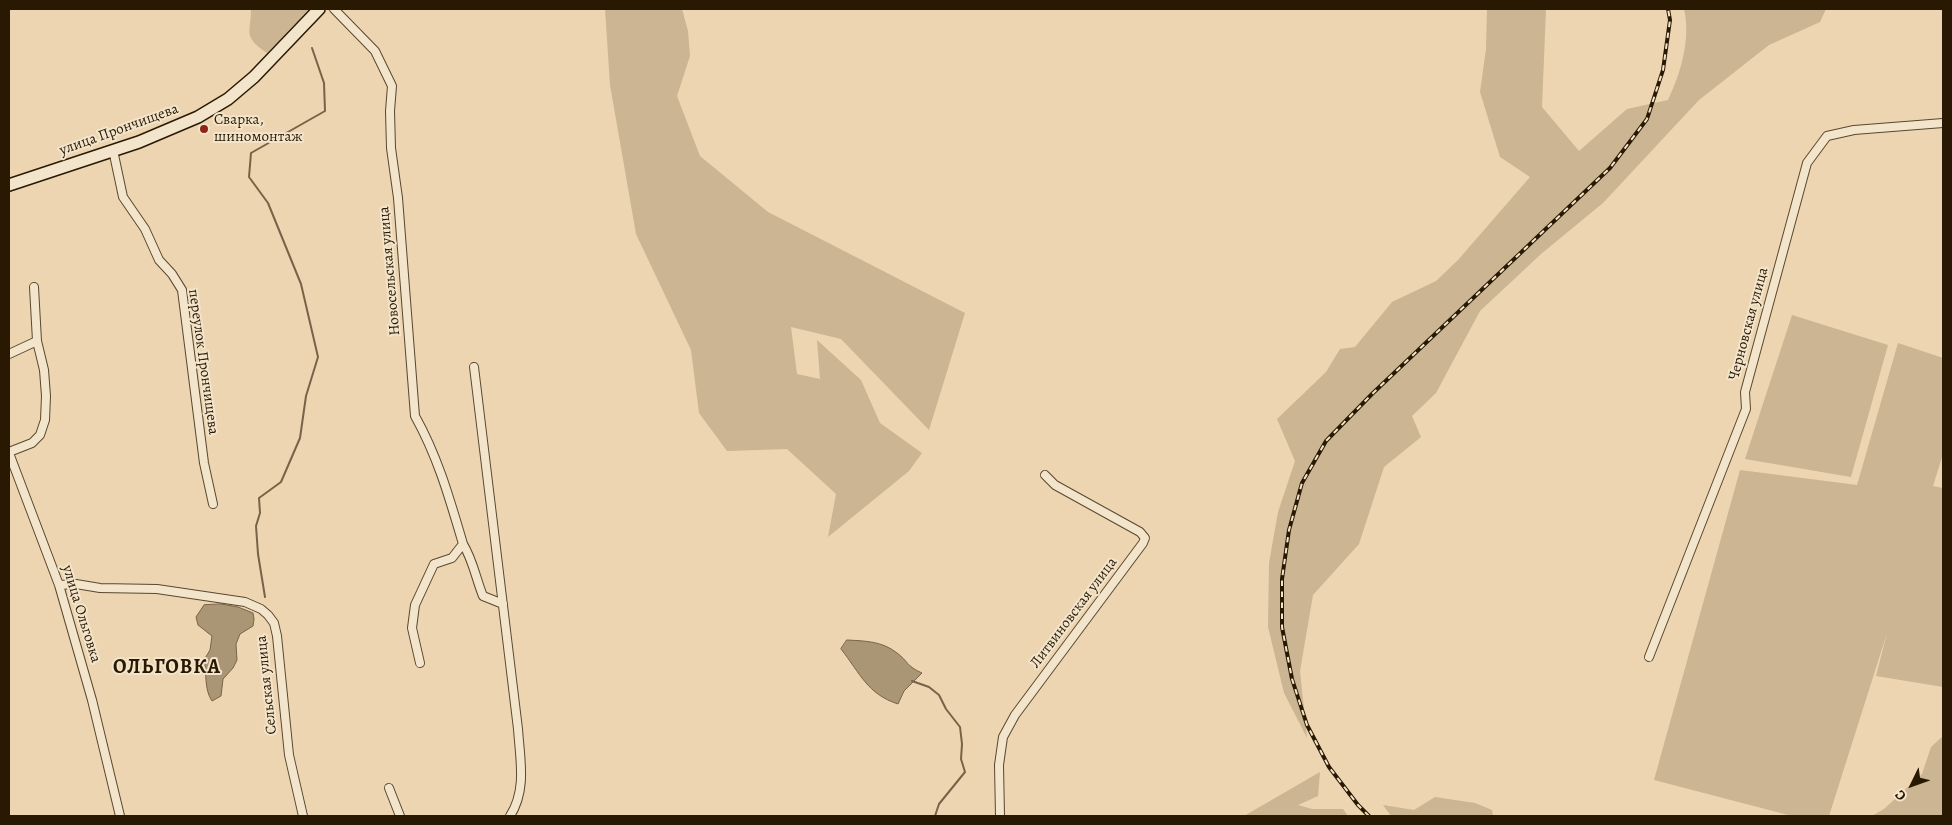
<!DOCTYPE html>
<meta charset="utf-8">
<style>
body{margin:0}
#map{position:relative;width:1952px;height:825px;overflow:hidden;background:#ecd5b0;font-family:Alegreya,serif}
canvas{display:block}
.frame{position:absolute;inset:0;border:10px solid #2a1902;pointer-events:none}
.north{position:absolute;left:1887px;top:760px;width:50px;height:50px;-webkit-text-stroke:4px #f3e4cc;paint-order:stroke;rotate:228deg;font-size:14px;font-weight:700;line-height:20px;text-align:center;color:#2a1902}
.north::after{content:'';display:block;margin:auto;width:18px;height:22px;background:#2a1902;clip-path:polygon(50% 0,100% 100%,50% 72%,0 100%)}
</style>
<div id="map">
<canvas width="1952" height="825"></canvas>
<div class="frame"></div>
<div class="north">С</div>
</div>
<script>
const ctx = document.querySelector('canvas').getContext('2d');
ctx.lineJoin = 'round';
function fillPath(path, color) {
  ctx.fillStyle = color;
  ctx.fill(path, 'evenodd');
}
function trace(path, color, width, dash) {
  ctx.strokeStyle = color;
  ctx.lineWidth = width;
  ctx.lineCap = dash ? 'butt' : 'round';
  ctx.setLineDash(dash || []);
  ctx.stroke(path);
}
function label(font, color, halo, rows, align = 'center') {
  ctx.font = font + ' Alegreya,serif';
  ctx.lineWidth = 4;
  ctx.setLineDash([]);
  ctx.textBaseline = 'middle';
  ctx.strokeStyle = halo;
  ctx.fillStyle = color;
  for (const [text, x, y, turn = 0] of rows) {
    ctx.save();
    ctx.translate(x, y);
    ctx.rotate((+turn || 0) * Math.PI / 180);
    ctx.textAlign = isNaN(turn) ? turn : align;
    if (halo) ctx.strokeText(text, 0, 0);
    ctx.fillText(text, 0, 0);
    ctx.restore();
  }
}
fillPath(new Path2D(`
 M 251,9 L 309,9 L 267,53 C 242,36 251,33 251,9 Z
 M 605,9 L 682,9 L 688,31 L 690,56 L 677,96 L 700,156 L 768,212 L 965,313 L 929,430 L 841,339 L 791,327 L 797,374 L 820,379 L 817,340 L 861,380 L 880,423 L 922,453 L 909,471 L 828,537 L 836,494 L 787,449 L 727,451 L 699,413 L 691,350 L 636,234 L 610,85 Z
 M 1487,9 L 1546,9 L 1542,107 L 1579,151 L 1627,109 L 1668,100 C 1681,73 1691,38 1684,9 L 1826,9 L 1820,22 L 1769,45 L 1699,100 L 1603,203 L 1541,254 L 1480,311 L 1436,393 L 1412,416 L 1421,437 L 1384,467 L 1359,544 L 1313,595 L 1300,671 L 1307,738 L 1284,693 L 1268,627 L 1269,563 L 1278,512 L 1295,461 L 1277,419 L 1326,372 L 1340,349 L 1355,347 L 1392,302 L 1436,281 L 1458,260 L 1530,177 L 1500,157 L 1480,92 L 1486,49 Z
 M 1792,315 L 1888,345 L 1851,477 L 1745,459 Z
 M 1898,343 L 1943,358 L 1943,454 L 1933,486 L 1943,488 L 1943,687 L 1876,676 L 1887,633 L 1829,816 L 1792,816 L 1654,780 L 1740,470 L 1857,485 Z
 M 1943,736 L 1943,816 L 1872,816 L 1884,809 L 1922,774 L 1931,747 Z
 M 1320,772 L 1318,796 L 1298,805 L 1312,809 L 1343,809 L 1348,816 L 1244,816 Z
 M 1435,797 L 1475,803 L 1492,810 L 1493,816 L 1391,816 L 1383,805 L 1414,810 Z`), '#cbb592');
const water = new Path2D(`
 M 221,604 L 238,607 L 253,613 L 254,619 L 253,626 L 240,634 L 236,644 L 237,660 L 233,668 L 223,679 L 221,696 L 212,701 C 204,689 207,675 204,660 L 210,650 L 212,636 L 198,625 L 196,617 L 204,605 Z
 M 847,640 C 865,641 882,641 897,653 C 908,661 906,666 922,673 L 904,691 L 898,704 C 867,694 860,673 841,649 Z`);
fillPath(water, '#aa9575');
trace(water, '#776347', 1);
trace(new Path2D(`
 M 265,597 L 258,554 L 256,526 L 260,513 L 259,498 L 281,482 L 300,438 L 306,396 L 318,357 L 301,284 L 268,203 L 249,177 L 251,153 L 325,111 L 324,83 L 312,48
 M 912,681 L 929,687 L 939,695 L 946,709 L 960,727 L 962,744 L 961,759 L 965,772 L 939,804 L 935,816`), '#776347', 2);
const street = new Path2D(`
 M 334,9 L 375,51 L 392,86 L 390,111 L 391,148 L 398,198 L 415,416 C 438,457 450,500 463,544 L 452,558 L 434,564 L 415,605 L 412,628 L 420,663
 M 113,150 L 123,197 L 145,229 L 159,260 L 172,274 L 182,290 L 204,463 L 213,504
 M 9,354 L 37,341
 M 474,367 L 518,729 C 520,759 527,790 510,816
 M 9,452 L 32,443 L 40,435 L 45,420 L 46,396 L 44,370 L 37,341 L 34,287
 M 9,453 L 59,585 L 92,700 L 120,816
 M 463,544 C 473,560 476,579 483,596 L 503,604
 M 59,585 L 76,584 L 100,588 L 157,589 L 245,602 L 261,609 L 268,615 L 274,623 L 277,636 L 289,755 L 303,816
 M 1649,657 L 1746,409 L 1745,392 L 1807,163 L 1827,136 L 1854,130 L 1943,123
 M 389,788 L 400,816
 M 1000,816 L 999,765 L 1003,737 L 1015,715 L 1143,543 L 1145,538 L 1140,532 L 1055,485 L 1045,475`);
const secondary = new Path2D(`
 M 9,185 L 139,142 L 198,117 L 228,99 L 254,77 L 319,9`);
trace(street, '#5a482e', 10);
trace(secondary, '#2a1902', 14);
trace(street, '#f3e4cc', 8);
trace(secondary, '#f3e4cc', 11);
const rail = new Path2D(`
 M 1369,816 L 1358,805 L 1329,767 L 1307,725 L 1292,679 L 1282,627 L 1282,579 L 1289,530 L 1302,483 L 1326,441 L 1372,394 L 1610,168 L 1647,119 L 1663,70 L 1670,20 L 1668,9`);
trace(rail, '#2a1902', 4);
trace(rail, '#f3e4cc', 2, [5.5]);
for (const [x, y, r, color] of [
 [204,129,5,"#8f2418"]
]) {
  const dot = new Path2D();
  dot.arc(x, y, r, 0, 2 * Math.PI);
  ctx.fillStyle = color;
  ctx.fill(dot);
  trace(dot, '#f3e4cc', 2);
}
label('15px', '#2a1902', '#f3e4cc', [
 ["Сварка,",214,120],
 ["шиномонтаж",214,137]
], 'left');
label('15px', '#2a1902', '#f3e4cc', [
 ["улица Прончищева",119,130,-20],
 ["Новосельская улица",390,271,-95],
 ["Черновская улица",1749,324,-75],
 ["переулок Прончищева",203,362,82],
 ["Литвиновская улица",1074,613,-53],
 ["улица Ольговка",81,614,73],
 ["Сельская улица",267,685,-96]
]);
ctx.letterSpacing = '1px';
label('bold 20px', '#2a1902', '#f3e4cc', [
 ["ОЛЬГОВКА",167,668]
]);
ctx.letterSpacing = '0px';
</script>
